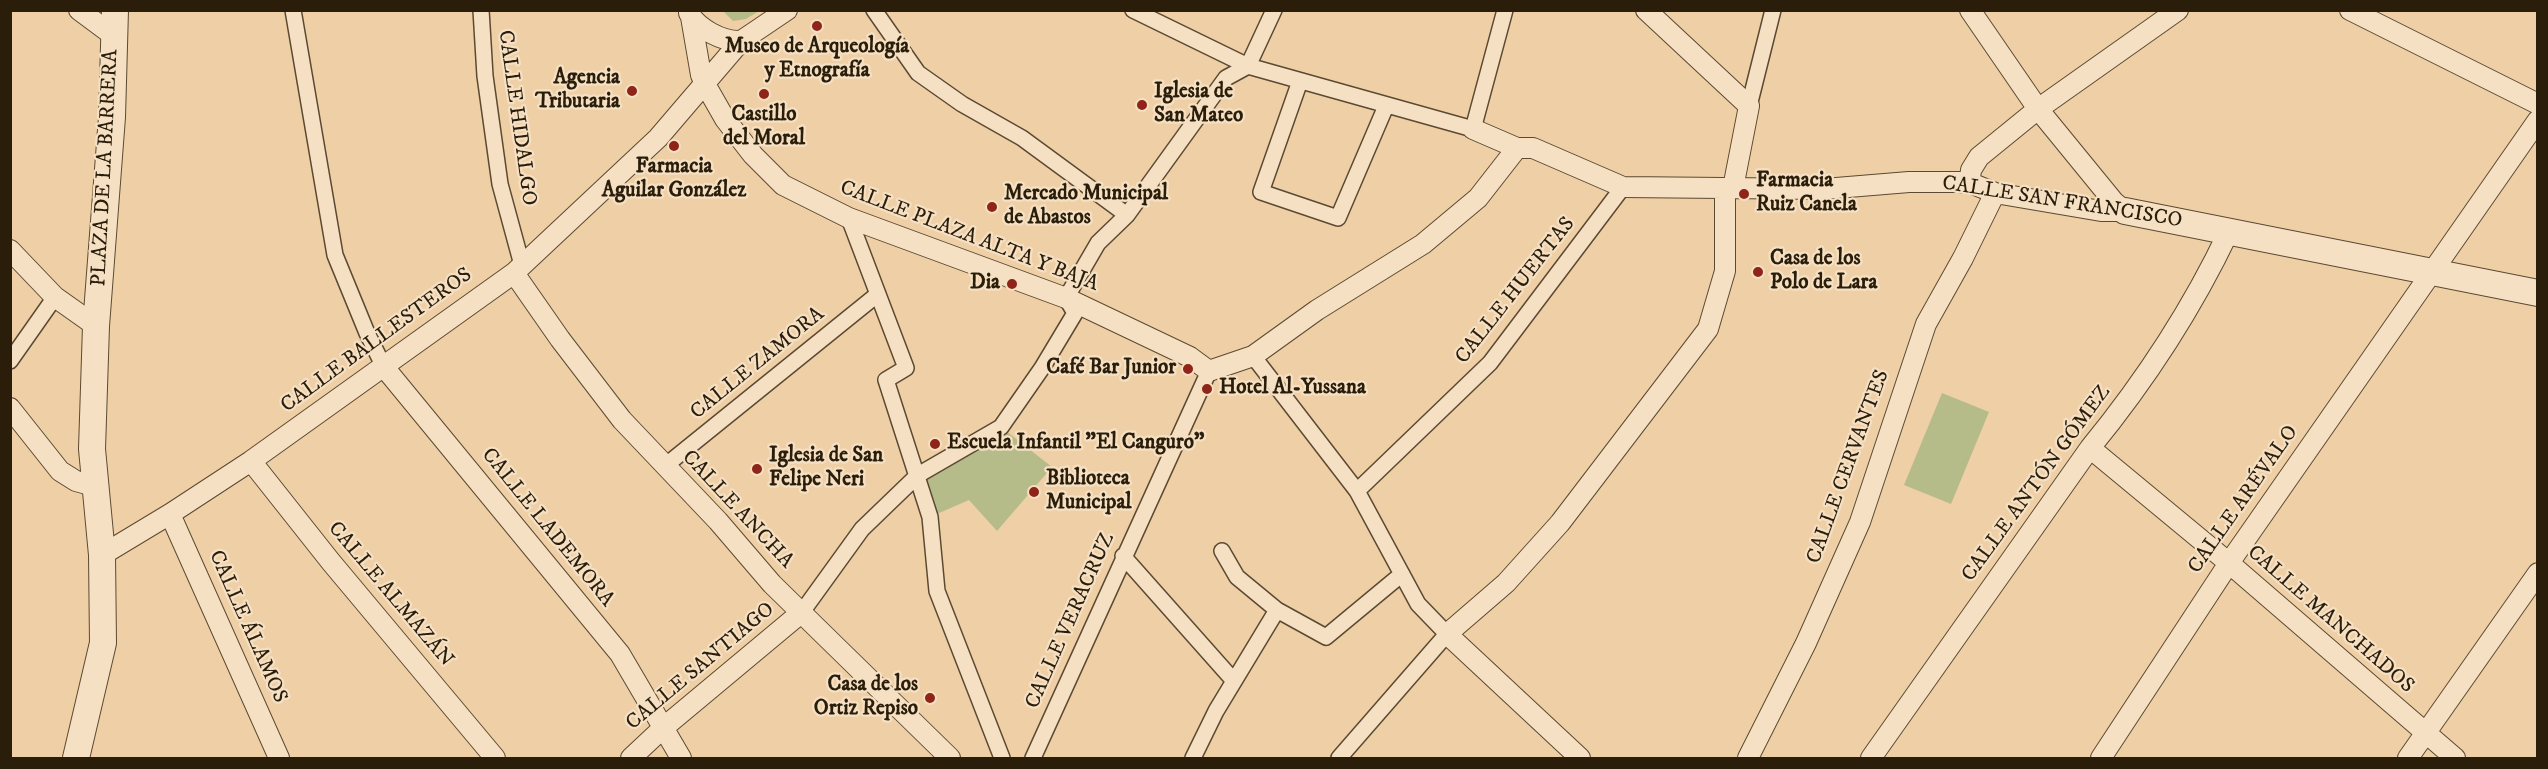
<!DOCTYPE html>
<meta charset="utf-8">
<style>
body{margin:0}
#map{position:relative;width:2548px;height:769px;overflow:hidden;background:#efcfa5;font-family:"IM FELL DW Pica",serif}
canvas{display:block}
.frame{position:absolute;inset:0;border:12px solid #2a1d0a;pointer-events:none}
</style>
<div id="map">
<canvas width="2548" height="769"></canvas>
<div class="frame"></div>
</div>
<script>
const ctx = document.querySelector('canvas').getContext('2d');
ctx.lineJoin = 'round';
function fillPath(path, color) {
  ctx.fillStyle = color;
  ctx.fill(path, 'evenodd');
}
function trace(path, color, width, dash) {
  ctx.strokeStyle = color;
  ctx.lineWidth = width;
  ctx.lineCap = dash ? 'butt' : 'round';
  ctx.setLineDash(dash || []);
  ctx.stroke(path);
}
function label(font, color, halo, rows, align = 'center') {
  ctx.font = font + ' "IM FELL DW Pica",serif';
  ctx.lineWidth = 4.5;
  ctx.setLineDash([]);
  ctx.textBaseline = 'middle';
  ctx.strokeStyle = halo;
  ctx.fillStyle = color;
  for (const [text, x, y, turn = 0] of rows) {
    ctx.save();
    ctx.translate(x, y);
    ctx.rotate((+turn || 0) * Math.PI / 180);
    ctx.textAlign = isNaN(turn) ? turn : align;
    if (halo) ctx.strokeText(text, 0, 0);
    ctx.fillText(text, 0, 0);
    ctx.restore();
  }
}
fillPath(new Path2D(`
 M 723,11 L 759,11 L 746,19 L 733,21 Z
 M 1942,393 L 1989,412 L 1951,504 L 1904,485 Z
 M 1001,427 L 1052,467 L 997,531 L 969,500 L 930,517 L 918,475 Z`), '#b5bc8a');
const pedestrian = new Path2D(`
 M 293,10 L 335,255 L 367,333 L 384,367
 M 481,10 L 485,76 L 500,184 L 522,265
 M 874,10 L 918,73 L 962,104 L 1022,138 L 1127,215
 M 1133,10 L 1248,66 L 1473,129 L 1505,10
 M 1248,66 L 1274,10
 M 1300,81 L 1261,192 L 1338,218 L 1386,106
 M 1749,106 L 1773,10
 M 849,218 L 906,368 L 886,380 L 930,517 L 937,591 L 1002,758
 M 1253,356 L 1357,491 L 1418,604 L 1447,634 L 1339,758
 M 10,361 L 55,297
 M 665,466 L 878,294
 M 1357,491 L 1490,363 L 1623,187
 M 1222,551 L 1237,577 L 1277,610
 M 1123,556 L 1234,681
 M 802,612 L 862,529 L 918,475 L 1001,427 L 1042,368 L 1075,313 L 1066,298 L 1098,243 L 1127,215 L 1226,78 L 1248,66
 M 1033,758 L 1209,371
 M 1193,758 L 1216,711 L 1277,610 L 1326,637 L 1402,574`);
const minor = new Path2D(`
 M 79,10 L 114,36
 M 1646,10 L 1749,106 L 1733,188
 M 1970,10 L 2038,109 L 2114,202 L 2125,211
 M 2350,10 L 2538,104
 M 689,13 C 698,29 723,42 741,41
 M 691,17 L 701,75 L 705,84 L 725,119 L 753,155 L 783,185 L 849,218 L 1066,298 L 1190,357 L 1209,371 L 1253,356 L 1317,310 L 1423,244 L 1478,198 L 1517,148
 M 1473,129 L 1517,148
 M 1517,148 L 1533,148 L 1623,187 L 1824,189 L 1909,182 L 1959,182 L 1973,184 L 1995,193 L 2101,211 L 2125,211
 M 1973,184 L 1970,178 L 1971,170 L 1979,157 L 2038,109 L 2178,10
 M 10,250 L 55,297 L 96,326
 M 514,273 L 560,339 L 622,420 L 718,521 L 772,584 L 950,758
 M 384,367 L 620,654 L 681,758
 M 10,408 L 60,471 L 76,481 L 94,486
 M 2090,448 L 2229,563 L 2455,758
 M 251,461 L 331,562 L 495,758
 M 170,514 L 279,758
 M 102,555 L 170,514 L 251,461 L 514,273 L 658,138 L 741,41 L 787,10
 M 631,758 L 663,728 L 802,612
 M 1580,758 L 1447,634 L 1506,583 L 1560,523 L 1708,329 L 1725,271 L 1725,188
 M 1748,758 L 1806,643 L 1860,522 L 1926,324 L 1963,258 L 1995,193
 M 1871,758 L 2090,448 C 2145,381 2192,309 2229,231
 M 2101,758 L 2229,563 L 2538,120
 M 2408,758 L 2538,573`);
const tertiary = new Path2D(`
 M 2125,211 L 2538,293
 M 76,758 L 103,643 L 102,555 L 92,449 L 96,326 L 112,117 L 115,10`);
trace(pedestrian, '#5b4a31', 18);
trace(minor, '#5b4a31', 22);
trace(tertiary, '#5b4a31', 28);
trace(pedestrian, '#f5e0c4', 15);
trace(minor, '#f5e0c4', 20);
trace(tertiary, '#f5e0c4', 26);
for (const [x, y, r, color] of [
 [817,26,6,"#8f2418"],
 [632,91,6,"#8f2418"],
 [764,94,6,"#8f2418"],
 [1142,105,6,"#8f2418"],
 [674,146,6,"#8f2418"],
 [1744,194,6,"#8f2418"],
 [992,207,6,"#8f2418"],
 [1758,272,6,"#8f2418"],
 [1012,284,6,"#8f2418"],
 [1188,369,6,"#8f2418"],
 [1207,389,6,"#8f2418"],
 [935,444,6,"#8f2418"],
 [757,469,6,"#8f2418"],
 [1034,492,6,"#8f2418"],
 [930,698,6,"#8f2418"]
]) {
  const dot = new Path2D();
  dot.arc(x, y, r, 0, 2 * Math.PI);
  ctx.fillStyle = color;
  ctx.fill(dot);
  trace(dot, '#f5e0c4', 2);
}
label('bold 21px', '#2a1d0a', '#f5e0c4', [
 ["Museo de Arqueología",817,48,"center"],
 ["y Etnografía",817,72,"center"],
 ["Agencia",620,79,"right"],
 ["Tributaria",620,103,"right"],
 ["Iglesia de",1154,93],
 ["San Mateo",1154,117],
 ["Castillo",764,116,"center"],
 ["del Moral",764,140,"center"],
 ["Farmacia",674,168,"center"],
 ["Aguilar González",674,192,"center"],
 ["Farmacia",1756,182],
 ["Ruiz Canela",1756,206],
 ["Mercado Municipal",1004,195],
 ["de Abastos",1004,219],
 ["Casa de los",1770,260],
 ["Polo de Lara",1770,284],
 ["Dia",1000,284,"right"],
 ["Café Bar Junior",1176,369,"right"],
 ["Hotel Al-Yussana",1219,389],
 ["Escuela Infantil \"El Canguro\"",947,444],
 ["Iglesia de San",769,457],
 ["Felipe Neri",769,481],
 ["Biblioteca",1046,480],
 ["Municipal",1046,504],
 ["Casa de los",918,686,"right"],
 ["Ortiz Repiso",918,710,"right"]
], 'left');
label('21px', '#2a1d0a', '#f5e0c4', [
 ["CALLE HIDALGO",516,118,82],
 ["PLAZA DE LA BARRERA",106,168,-87],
 ["CALLE SAN FRANCISCO",2062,203,9],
 ["CALLE PLAZA ALTA Y BAJA",969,237,21],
 ["CALLE HUERTAS",1516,291,-52],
 ["CALLE BALLESTEROS",377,341,-36],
 ["CALLE ZAMORA",758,364,-39],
 ["CALLE CERVANTES",1849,467,-70],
 ["CALLE ANTÓN GÓMEZ",2037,484,-54],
 ["CALLE ARÉVALO",2244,500,-55],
 ["CALLE ANCHA",737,510,47],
 ["CALLE LADEMORA",547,528,51],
 ["CALLE ALMAZÁN",390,595,50],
 ["CALLE MANCHADOS",2330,620,41],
 ["CALLE VERACRUZ",1071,621,-66],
 ["CALLE ÁLAMOS",247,627,66],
 ["CALLE SANTIAGO",701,667,-40]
]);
</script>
